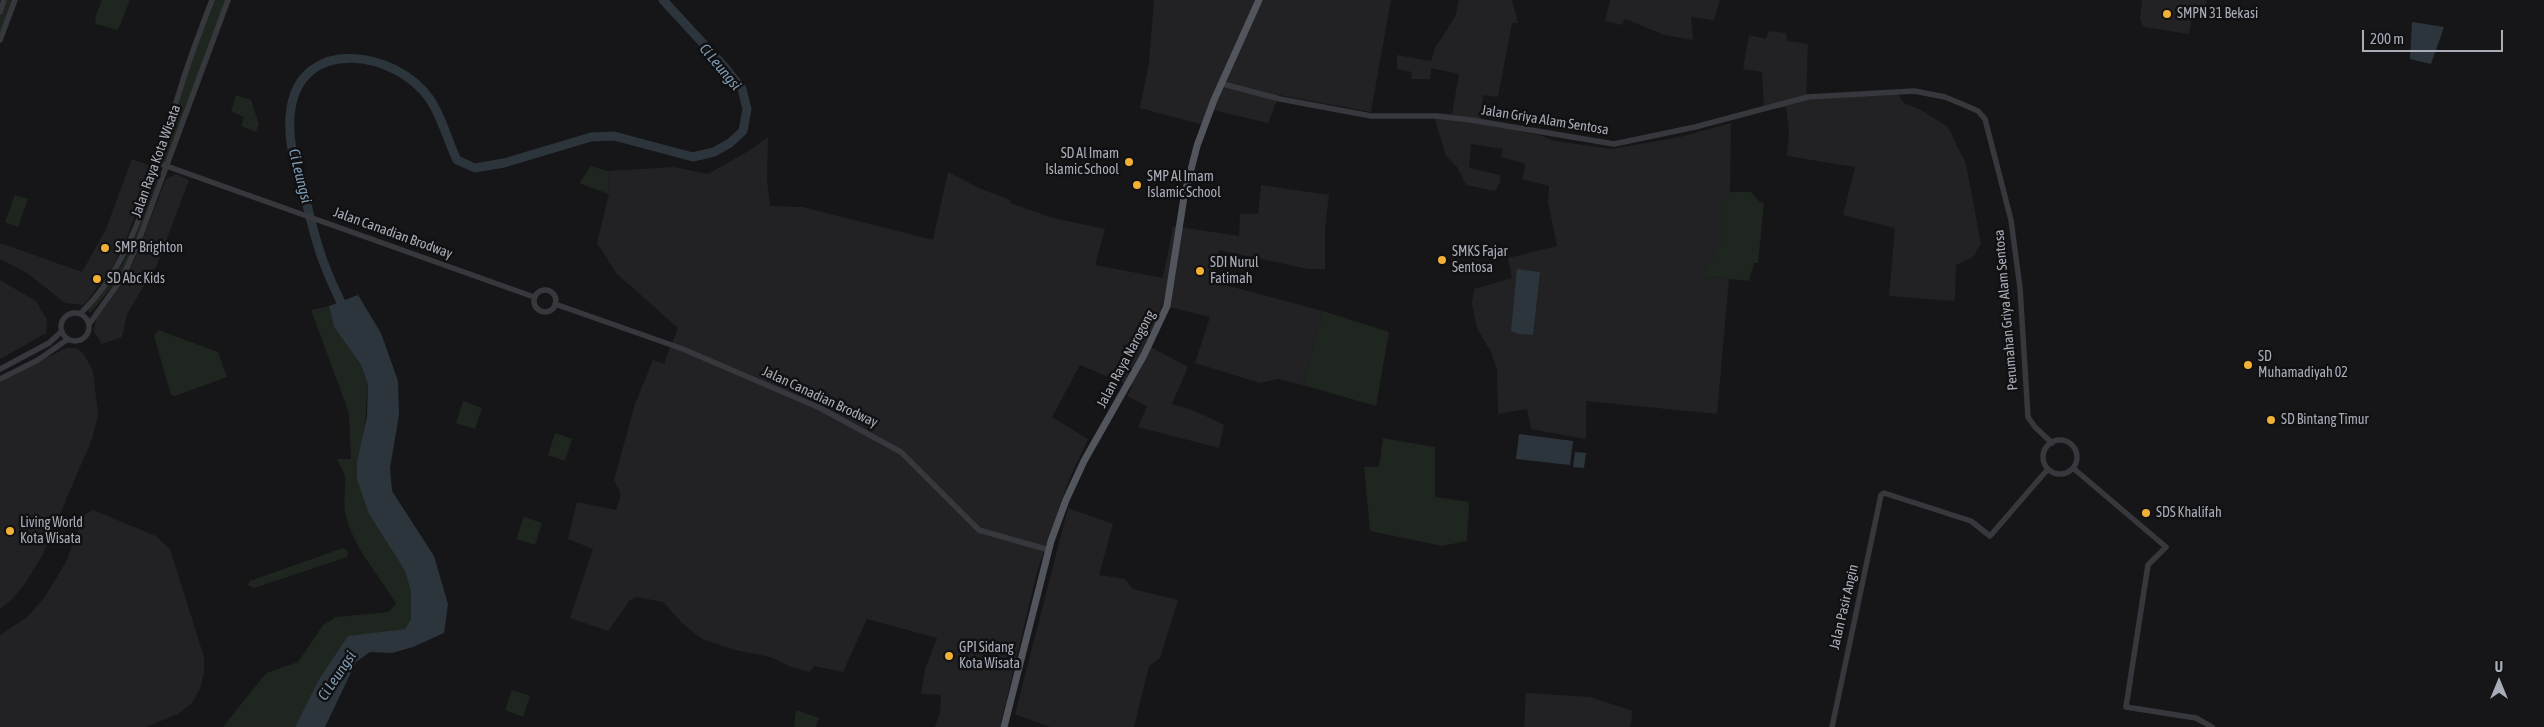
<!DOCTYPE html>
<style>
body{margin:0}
#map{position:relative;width:2544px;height:727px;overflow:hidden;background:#161618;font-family:"Asap Condensed",sans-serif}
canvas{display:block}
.north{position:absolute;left:2474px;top:657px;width:50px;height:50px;-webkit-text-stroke:4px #111113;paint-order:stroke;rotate:0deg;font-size:14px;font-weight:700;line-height:20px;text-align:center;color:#a8adb8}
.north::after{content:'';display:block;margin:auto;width:18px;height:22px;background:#a8adb8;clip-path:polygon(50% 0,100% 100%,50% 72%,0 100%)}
.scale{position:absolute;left:2362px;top:30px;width:141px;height:22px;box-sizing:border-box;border:2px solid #a8adb8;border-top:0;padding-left:6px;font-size:15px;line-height:18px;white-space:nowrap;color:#a8adb8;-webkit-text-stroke:4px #111113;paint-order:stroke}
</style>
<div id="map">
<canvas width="2544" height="727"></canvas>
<div class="north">U</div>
<div class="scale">200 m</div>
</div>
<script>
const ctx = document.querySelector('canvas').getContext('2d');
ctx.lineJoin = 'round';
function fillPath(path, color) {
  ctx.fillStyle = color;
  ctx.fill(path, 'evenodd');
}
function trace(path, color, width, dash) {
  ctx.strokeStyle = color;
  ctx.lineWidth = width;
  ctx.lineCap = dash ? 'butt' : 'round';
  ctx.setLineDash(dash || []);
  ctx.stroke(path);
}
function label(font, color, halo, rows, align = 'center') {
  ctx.font = font + ' "Asap Condensed",sans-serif';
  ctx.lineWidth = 5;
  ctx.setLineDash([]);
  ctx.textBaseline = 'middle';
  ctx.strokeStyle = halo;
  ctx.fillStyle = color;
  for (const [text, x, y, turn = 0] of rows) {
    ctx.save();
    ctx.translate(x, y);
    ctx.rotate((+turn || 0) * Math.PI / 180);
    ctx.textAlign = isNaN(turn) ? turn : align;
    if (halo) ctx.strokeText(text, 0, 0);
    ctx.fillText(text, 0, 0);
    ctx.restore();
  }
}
fillPath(new Path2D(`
 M 1154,0 L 1391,0 L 1371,112 L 1279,95 L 1268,123 L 1213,110 L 1207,126 L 1140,108 L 1149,62 Z
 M 1459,0 L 1512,0 L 1518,23 L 1512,23 L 1498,97 L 1483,95 L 1480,123 L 1539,135 L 1555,141 L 1612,149 L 1680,137 L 1731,123 L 1730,192 L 1722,202 L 1722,239 L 1702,276 L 1729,279 L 1717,414 L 1586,401 L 1586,439 L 1531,429 L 1527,409 L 1498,414 L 1497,369 L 1491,352 L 1477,328 L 1472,303 L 1474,289 L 1512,278 L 1508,258 L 1557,246 L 1548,202 L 1549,186 L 1522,179 L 1526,164 L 1501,157 L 1503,149 L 1471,144 L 1469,168 L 1500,175 L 1500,182 L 1495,191 L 1466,185 L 1457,167 L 1446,156 L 1433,113 L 1452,114 L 1459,74 L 1431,68 L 1430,79 L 1411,79 L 1412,72 L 1397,69 L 1397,55 L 1431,61 L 1435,48 L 1455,17 Z
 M 1610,0 L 1720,0 L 1714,20 L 1691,17 L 1693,40 L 1664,35 L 1625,19 L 1622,25 L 1605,21 Z
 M 2142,0 L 2206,0 L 2207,1 L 2206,9 L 2194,7 L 2189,34 L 2143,27 L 2140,19 Z
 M 1769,31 L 1786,33 L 1787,41 L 1808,44 L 1806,99 L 1897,93 L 1904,103 L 1921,110 L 1948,127 L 1966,164 L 1981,244 L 1973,257 L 1956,265 L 1955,301 L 1889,296 L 1895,228 L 1843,215 L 1855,167 L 1787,156 L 1789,131 L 1786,107 L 1764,110 L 1762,72 L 1743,69 L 1749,35 L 1766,39 Z
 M 768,137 L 767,180 L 770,206 L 803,207 L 933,240 L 948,172 L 979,188 L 1010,200 L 1010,203 L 1053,218 L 1105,229 L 1095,265 L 1163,278 L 1173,226 L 1239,236 L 1240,214 L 1258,214 L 1261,185 L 1329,195 L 1325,228 L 1325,269 L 1308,269 L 1219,250 L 1214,282 L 1323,311 L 1303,385 L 1278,379 L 1260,383 L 1195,363 L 1210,317 L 1162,305 L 1158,319 L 1145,344 L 1188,367 L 1172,404 L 1195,411 L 1224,425 L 1219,448 L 1138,427 L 1147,406 L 1127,396 L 1132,387 L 1080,365 L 1052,417 L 1088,439 L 1068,482 L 1037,572 L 1000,727 L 935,727 L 940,712 L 941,695 L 921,694 L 925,669 L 937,638 L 867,619 L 843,672 L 814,666 L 810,672 L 791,667 L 770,657 L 735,650 L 702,639 L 682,623 L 663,602 L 636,597 L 630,600 L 608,631 L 570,618 L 593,549 L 568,539 L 577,502 L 616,510 L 621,495 L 614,480 L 635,404 L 653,360 L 664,364 L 678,328 L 617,274 L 597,243 L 609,194 L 608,171 L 674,167 L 708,174 L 750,150 Z
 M 132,159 L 148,165 L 150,173 L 128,235 L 112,268 L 84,305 L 65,303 L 27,273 L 0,259 L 0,243 L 82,272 L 106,229 Z
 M 176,174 L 189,180 L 157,265 L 127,314 L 122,337 L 102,344 L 94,332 L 96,319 L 135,259 L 166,179 Z
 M 0,280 L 36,301 L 47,320 L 46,333 L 0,359 Z
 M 66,348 L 76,348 L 83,353 L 93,371 L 98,415 L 92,439 L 41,558 L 24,585 L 12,599 L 0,609 L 0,382 Z
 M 1068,508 L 1113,524 L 1099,575 L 1125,579 L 1133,589 L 1178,600 L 1160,658 L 1149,666 L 1134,727 L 1050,727 L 1015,714 Z
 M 93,510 L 156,536 L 170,549 L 204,657 L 204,672 L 200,689 L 192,703 L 178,714 L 146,727 L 0,727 L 0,635 L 27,617 L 44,598 L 66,562 L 84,515 Z
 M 1526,693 L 1590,697 L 1633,711 L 1630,727 L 1524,727 Z`), '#222225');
fillPath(new Path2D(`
 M 4,0 L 15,0 L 0,40 L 0,12 Z
 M 102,0 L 130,0 L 118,30 L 96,24 L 95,18 Z
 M 212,0 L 228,0 L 168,166 L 158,163 Z
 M 236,95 L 251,100 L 259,124 L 256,132 L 241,126 L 244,117 L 231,111 Z
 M 591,166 L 608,171 L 609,194 L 581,184 L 580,182 Z
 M 159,176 L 134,248 L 120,277 L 90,313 L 88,311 C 104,290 121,270 131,246 C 141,223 149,200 157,177 Z
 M 1730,192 L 1751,192 L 1760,202 L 1764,203 L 1758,263 L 1754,263 L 1749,281 L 1702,276 L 1722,239 L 1722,202 Z
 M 15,195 L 28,199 L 18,227 L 5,222 Z
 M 329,306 L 334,327 L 361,365 L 368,385 L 364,435 L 369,514 L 405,571 L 411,592 L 411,619 L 405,629 L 348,637 L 318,681 L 295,727 L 223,727 L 266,673 L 298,662 L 323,625 L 336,617 L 388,612 L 396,604 C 380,576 356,551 347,520 C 342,505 346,492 345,477 C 344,472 340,465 337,459 L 351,459 L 349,413 L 311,310 Z
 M 1323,311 L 1389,332 L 1376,406 L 1303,385 Z
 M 158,330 L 218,352 L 227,377 L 175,396 L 171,395 L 154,336 Z
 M 463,401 L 482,408 L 475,429 L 456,423 Z
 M 555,433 L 572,439 L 565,461 L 548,455 Z
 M 1383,438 L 1435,447 L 1435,497 L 1469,502 L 1467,541 L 1442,546 L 1370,531 L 1364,467 L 1379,467 Z
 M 524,517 L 542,523 L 535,545 L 516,539 Z
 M 343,548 L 348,551 L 347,557 L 254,588 L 248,585 L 250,581 Z
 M 512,690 L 530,696 L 523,717 L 505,710 Z
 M 796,710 L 819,718 L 816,727 L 794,727 Z`), '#1e261f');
fillPath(new Path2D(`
 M 2412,22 L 2444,27 L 2431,64 L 2410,59 Z
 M 1517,269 L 1540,272 L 1533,335 L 1519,334 L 1511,331 Z
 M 358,295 L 381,333 L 398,381 L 399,415 L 390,468 L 392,491 L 434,556 L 448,604 L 444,633 L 413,647 L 392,653 L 370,652 L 356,662 L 325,727 L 295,727 L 318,681 L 348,636 L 405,629 L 411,619 L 411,592 L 405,571 L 369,514 L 357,479 L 357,462 L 367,417 L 368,385 L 361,365 L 334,327 L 329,306 Z
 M 1519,434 L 1573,441 L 1570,465 L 1516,459 Z
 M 1575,452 L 1586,453 L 1584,468 L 1573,467 Z`), '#2c353c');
trace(new Path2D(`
 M 345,311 C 338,296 331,282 325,266 C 316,244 311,220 305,197 C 296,168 286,139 291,108 C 303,36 395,51 429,98 C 441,114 448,142 457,160 L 475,168 L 504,163 L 591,137 L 614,136 L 693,157 L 714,152 L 730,143 L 743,131 L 747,109 L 742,89 L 723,65 L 663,0`), '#2c353c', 9);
trace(new Path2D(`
 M 0,12 L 4,0
 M 0,40 L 15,0
 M 1223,84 L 1280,99 L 1371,116 L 1436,116 L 1471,120 L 1614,144 L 1695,127 L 1808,97 L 1914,91 L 1945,97 L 1962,104 L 1978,111 L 1985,119 L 2011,220 L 2020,288 L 2028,417 L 2035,427 L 2052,443
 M 158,163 L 534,297
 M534 301a11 11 0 1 1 22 0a11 11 0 1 1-22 0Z
 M 555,304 L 683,349 L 820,408 L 901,452 L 979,530 L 1049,550
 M61 327a14 14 0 1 1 28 0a14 14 0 1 1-28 0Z
 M 81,313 C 138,258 155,167 179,93 C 188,62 200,31 212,0
 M 90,323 L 122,278 L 136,248 L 228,0
 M 0,369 L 49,343 L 62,331
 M 0,379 L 38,360 L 68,339
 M2043 457a17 17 0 1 1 34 0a17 17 0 1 1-34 0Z
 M 2073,468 L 2166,547 L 2148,565 L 2126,707 L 2196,718 L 2212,727
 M 1832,727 L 1881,495 L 1884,493 L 1971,521 L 1990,536 L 2048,469`), '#37383d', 5.5);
trace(new Path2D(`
 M 1004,727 L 1051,541 L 1066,500 L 1084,461 L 1144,355 L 1167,306 L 1184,197 L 1197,146 L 1214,100 L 1259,0`), '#53555c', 7);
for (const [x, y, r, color] of [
 [2167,14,5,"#f2b134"],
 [1129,162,5,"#f2b134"],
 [1137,185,5,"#f2b134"],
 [105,248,5,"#f2b134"],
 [1442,260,5,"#f2b134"],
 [1200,271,5,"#f2b134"],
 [97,279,5,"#f2b134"],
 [2248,365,5,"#f2b134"],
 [2271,420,5,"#f2b134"],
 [2146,513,5,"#f2b134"],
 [10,531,5,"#f2b134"],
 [949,656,5,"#f2b134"]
]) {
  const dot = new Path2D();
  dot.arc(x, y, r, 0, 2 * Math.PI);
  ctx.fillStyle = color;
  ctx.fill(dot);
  trace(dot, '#111113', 2);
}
label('14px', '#a8adb8', '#111113', [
 ["SMPN 31 Bekasi",2177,14],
 ["SD Al Imam",1119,154,"right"],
 ["Islamic School",1119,170,"right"],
 ["SMP Al Imam",1147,177],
 ["Islamic School",1147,193],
 ["SMP Brighton",115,248],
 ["SMKS Fajar",1452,252],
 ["Sentosa",1452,268],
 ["SDI Nurul",1210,263],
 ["Fatimah",1210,279],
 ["SD Abc Kids",107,279],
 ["SD",2258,357],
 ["Muhamadiyah 02",2258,373],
 ["SD Bintang Timur",2281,420],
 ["SDS Khalifah",2156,513],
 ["Living World",20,523],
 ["Kota Wisata",20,539],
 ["GPI Sidang",959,648],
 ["Kota Wisata",959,664]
], 'left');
label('14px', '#a8adb8', '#111113', [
 ["Jalan Griya Alam Sentosa",1545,120,9],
 ["Jalan Raya Kota Wisata",156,161,-70],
 ["Jalan Canadian Brodway",393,233,20],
 ["Perumahan Griya Alam Sentosa",2006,310,-95],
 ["Jalan Raya Narogong",1126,359,-62],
 ["Jalan Canadian Brodway",820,397,25],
 ["Jalan Pasir Angin",1844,607,-77]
]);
label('italic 15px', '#7f9bb3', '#111113', [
 ["Ci Leungsi",720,67,50],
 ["Ci Leungsi",300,176,76],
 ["Ci Leungsi",337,676,-56]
]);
</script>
